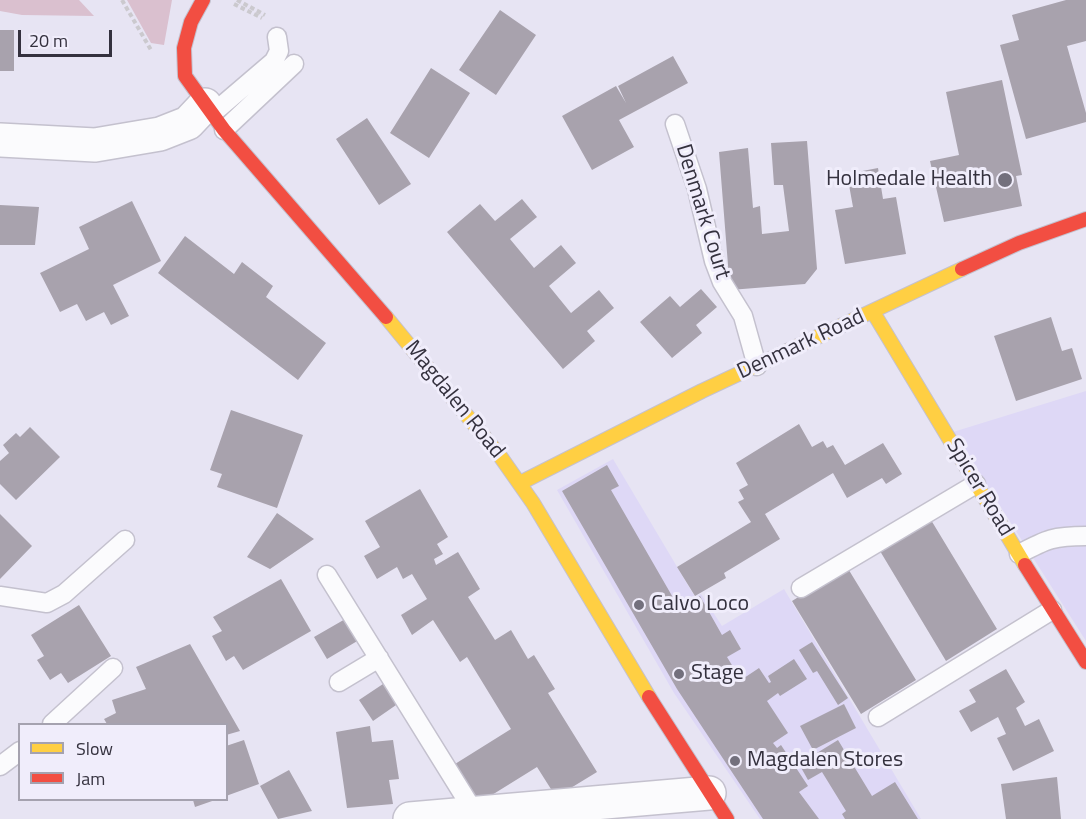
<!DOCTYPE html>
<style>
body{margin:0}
#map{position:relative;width:1086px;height:819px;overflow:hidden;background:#e7e4f3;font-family:"Titillium Web",sans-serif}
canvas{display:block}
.legend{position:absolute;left:18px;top:723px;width:210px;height:78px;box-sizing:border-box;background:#f0edfb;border:2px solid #a5a2af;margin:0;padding:8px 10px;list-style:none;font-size:18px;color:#34313e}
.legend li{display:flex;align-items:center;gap:12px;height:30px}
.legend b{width:30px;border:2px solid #a5a2af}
.scale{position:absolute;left:18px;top:30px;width:94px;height:27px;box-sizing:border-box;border:3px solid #34313e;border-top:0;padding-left:8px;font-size:18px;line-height:21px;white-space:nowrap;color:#34313e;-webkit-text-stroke:4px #f0edfb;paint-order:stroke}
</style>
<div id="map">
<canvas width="1086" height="819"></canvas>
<ul class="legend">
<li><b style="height:8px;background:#ffcf43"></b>Slow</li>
<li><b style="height:8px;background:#f24e42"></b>Jam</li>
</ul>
<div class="scale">20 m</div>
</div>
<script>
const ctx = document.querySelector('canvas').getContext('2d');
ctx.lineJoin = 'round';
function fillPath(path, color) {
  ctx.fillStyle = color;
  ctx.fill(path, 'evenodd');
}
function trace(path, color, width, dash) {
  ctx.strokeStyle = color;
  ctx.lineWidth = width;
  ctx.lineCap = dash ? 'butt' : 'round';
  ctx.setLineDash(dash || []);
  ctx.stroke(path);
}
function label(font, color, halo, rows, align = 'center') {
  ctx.font = font + ' "Titillium Web",sans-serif';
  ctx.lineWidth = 6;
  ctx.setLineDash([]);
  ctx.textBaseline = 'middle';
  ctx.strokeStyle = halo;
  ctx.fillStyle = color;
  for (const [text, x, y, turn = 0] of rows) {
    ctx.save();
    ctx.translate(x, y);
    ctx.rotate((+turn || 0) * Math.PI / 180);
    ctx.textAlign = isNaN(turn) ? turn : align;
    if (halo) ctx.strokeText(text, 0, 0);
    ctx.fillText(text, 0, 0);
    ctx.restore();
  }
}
fillPath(new Path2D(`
 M 1086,391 L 1086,641 L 953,432 Z
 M 613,459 L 695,597 L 701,594 L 722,626 L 784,589 L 921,819 L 760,819 L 674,693 L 557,490 Z`), '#ded8f6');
fillPath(new Path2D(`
 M 0,0 L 79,0 L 94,16 L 22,15 L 0,11 Z
 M 127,0 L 172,0 L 164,45 L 151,43 Z`), '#dac0cf');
fillPath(new Path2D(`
 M 1066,0 L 1086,0 L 1086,41 L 1067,46 L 1086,113 L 1086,122 L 1026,139 L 1000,45 L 1019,40 L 1012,15 Z
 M 500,10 L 536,35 L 496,95 L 459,70 Z
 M 0,30 L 14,30 L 14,71 L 0,71 Z
 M 673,56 L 688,83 L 619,120 L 634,147 L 592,170 L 562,116 L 616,86 L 626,103 L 618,86 Z
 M 431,68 L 470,93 L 429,158 L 390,133 Z
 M 1002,80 L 1022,175 L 1016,176 L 1022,206 L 944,222 L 930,161 L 959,155 L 946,92 Z
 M 367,118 L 411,184 L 379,205 L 336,139 Z
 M 807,141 L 817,269 L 805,284 L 730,290 L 719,152 L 748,148 L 753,208 L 760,206 L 762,234 L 789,231 L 783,185 L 774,185 L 771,143 Z
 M 878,168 L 883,199 L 896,197 L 906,254 L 845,264 L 835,210 L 853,207 L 847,174 Z
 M 522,199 L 537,217 L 510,239 L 534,268 L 561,245 L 576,263 L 549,286 L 571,313 L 599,290 L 614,308 L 587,331 L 595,341 L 563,369 L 447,232 L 480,204 L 495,221 Z
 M 132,201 L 161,261 L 113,285 L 129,316 L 111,325 L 104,312 L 86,321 L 77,304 L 60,312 L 40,273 L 89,249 L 79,227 Z
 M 0,205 L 39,207 L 35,245 L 0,245 Z
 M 185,236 L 234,274 L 242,262 L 273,286 L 266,297 L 326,343 L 298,380 L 158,273 Z
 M 701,289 L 717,307 L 696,325 L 702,333 L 672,358 L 640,322 L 670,296 L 680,307 Z
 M 1051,317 L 1062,351 L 1072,348 L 1082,379 L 1016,401 L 994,336 Z
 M 231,410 L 303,435 L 277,508 L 217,487 L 222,474 L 210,470 Z
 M 799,424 L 812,447 L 823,441 L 827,448 L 833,445 L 845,465 L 883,443 L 902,474 L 886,484 L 882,478 L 847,498 L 833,473 L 765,514 L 780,539 L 724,573 L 726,578 L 695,596 L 677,567 L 751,522 L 738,502 L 744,499 L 739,490 L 748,485 L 736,463 Z
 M 30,427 L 60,457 L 16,500 L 0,484 L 0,461 L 9,453 L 3,445 L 16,433 L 20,437 Z
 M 607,465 L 619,486 L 611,490 L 679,608 L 700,596 L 722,635 L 730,630 L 741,649 L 727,657 L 741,680 L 759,668 L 769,683 L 771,682 L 768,676 L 794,659 L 807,679 L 780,696 L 778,693 L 767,701 L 788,733 L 773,743 L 777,748 L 781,745 L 808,786 L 799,792 L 819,819 L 763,819 L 677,689 L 562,491 Z
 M 420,489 L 448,537 L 437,544 L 443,554 L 434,559 L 436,565 L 458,552 L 480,589 L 468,597 L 495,640 L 511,630 L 528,659 L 534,655 L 555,689 L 548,693 L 597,772 L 556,797 L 537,767 L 479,803 L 455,764 L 511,729 L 467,657 L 460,662 L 433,620 L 412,635 L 401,615 L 427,599 L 412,574 L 403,579 L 397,567 L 377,579 L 364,556 L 380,547 L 365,521 Z
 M 277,513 L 314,539 L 270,569 L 247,557 Z
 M 0,514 L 32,546 L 0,579 Z
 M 931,520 L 997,629 L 946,661 L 880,551 Z
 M 847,567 L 916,680 L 861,714 L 792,601 Z
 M 281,579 L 311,631 L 243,670 L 234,656 L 226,661 L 212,636 L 222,631 L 213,617 Z
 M 79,605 L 111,656 L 68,683 L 61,673 L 50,680 L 37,660 L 44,656 L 31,635 Z
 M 347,618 L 359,640 L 327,659 L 314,637 Z
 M 812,642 L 848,698 L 838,705 L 817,671 L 813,673 L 799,650 Z
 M 190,644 L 240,731 L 226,735 L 226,724 L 107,724 L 104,719 L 116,713 L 112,700 L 146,689 L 136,667 Z
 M 1006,669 L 1025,702 L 1016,708 L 1025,726 L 1039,719 L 1054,751 L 1013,771 L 997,738 L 1006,734 L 998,717 L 971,732 L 959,711 L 976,702 L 969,690 Z
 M 386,682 L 399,703 L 373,721 L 359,700 Z
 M 844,704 L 856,728 L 813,750 L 800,726 Z
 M 370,726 L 372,742 L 393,740 L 399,779 L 389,780 L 393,804 L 347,808 L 336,732 Z
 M 244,740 L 259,784 L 226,796 L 226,746 Z
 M 838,740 L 872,796 L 895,782 L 918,819 L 845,819 L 842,814 L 846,811 L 822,772 L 808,780 L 799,764 Z
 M 289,770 L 312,811 L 278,819 L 260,786 Z
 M 1057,777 L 1061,819 L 1006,819 L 1001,784 Z
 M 193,800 L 215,800 L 195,807 Z`), '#a8a2ad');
const lane = new Path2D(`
 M 212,114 L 274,61 L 279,51 L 277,37
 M 675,124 L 697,189 L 714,261 L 722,282 L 743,316 L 757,366
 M 224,130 L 294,64
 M 1019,554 C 1047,539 1054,536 1086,536
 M 327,575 L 476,815
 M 801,588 L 976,484
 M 0,596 L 47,603 L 64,594 L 125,540
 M 339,682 L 379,658
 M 878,717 L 1052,610
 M 52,724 L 113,668
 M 0,766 L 20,751`);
const street = new Path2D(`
 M 0,140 L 95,145 L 160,134 L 188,123 L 205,105
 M 410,819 L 709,793`);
const slow = new Path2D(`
 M 873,312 L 1025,565
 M 386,317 L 500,456 L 533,503 L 649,697
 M 520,483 L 702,391 L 962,269`);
const jam = new Path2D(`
 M 203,0 L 191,22 L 184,48 L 185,76 L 224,130 L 386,317
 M 962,269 L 1019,243 L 1086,219
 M 1025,565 L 1086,662
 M 649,697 L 727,819`);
trace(lane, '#c4c1ce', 21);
trace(street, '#c4c1ce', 36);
trace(slow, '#c4c1ce', 16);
trace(jam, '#c4c1ce', 16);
trace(new Path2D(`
 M 122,0 L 151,50
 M 237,0 L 265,15
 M 234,4 L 262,18`), '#cbc9ce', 4, [4.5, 3]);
trace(lane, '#fbfbfd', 18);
trace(street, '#fbfbfd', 33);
trace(slow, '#ffcf43', 14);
trace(jam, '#f24e42', 14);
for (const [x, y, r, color] of [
 [1005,180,8,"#73707d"],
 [639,605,6,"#73707d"],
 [679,674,6,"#73707d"],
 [735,761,6,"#73707d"]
]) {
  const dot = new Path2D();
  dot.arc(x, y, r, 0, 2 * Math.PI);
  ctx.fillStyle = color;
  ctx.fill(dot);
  trace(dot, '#f0edfb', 2);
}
label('22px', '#34313e', '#f0edfb', [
 ["Holmedale Health",992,180,"right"],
 ["Calvo Loco",651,605],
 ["Stage",691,674],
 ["Magdalen Stores",747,761]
], 'left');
label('22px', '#34313e', '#f0edfb', [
 ["Denmark Court",702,212,73],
 ["Denmark Road",801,345,-25],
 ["Magdalen Road",454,400,51],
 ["Spicer Road",979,488,59]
]);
</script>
